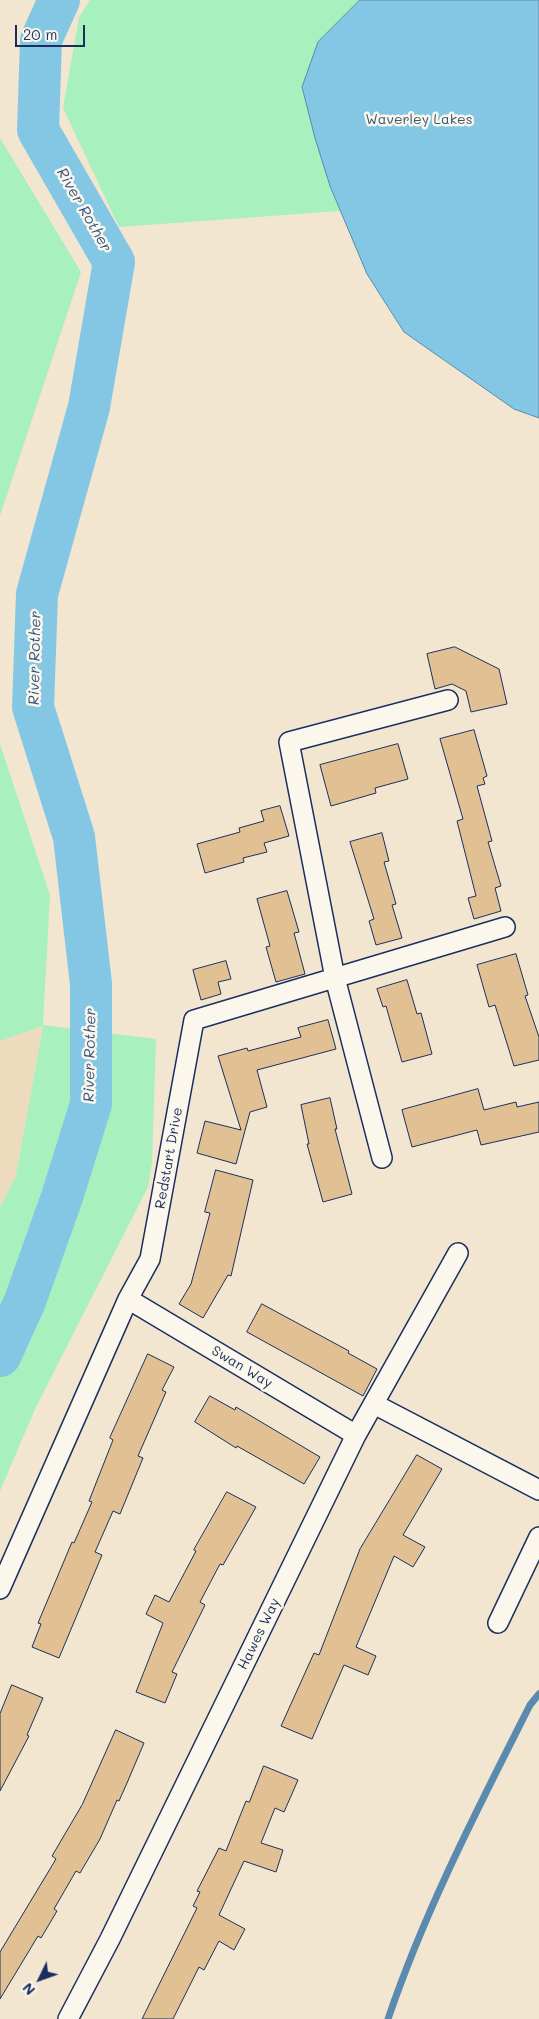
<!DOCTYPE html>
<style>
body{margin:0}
#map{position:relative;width:539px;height:2019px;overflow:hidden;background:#f3e6d1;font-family:Mali,sans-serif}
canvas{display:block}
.north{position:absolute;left:15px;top:1954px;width:50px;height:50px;-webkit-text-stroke:4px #fbf7ec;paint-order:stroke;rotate:228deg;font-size:14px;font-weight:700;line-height:20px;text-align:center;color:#1b2f5e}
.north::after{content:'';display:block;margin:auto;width:18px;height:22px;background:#1b2f5e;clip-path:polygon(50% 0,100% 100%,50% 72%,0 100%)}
.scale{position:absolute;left:15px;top:25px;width:70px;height:22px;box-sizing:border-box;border:2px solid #1b2f5e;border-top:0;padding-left:6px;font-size:15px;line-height:18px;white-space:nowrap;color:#1b2f5e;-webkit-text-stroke:4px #fbf7ec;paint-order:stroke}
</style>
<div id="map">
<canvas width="539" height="2019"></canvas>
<div class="north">N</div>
<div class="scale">20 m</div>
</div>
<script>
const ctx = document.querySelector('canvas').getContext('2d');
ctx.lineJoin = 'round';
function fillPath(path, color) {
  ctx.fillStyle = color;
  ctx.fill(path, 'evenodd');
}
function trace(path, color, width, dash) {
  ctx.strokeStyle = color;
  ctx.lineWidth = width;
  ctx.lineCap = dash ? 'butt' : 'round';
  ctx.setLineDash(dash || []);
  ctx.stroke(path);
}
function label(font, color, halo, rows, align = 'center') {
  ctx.font = font + ' Mali,sans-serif';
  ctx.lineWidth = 5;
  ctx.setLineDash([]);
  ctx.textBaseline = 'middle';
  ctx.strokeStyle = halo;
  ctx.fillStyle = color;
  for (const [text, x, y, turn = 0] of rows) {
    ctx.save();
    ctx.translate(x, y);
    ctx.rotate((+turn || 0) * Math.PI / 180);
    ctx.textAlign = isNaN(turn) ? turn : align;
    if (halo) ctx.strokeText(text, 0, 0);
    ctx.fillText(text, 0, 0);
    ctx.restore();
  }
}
fillPath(new Path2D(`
 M 43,1025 L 16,1175 L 0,1207 L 0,1041 Z`), '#eedbbe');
fillPath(new Path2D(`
 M 90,0 L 539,0 L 539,418 L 514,409 L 404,332 L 367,274 L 340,211 L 119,227 L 63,108 L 79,17 Z
 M 0,138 L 81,272 L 0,516 Z
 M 0,744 L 50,895 L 43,1025 L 156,1039 L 152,1163 L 148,1187 L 36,1407 L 0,1491 L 0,1207 L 16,1175 L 43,1026 L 0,1041 Z`), '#a8f0bd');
const water = new Path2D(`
 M 360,0 L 539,0 L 539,418 L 514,409 L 404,332 L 367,274 L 330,186 L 315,138 L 302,87 L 318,42 Z`);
fillPath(water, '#84c7e5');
trace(water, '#5a8aaf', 1);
trace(new Path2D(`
 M 388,2019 C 425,1910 478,1808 530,1705 L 539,1694`), '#5a8aaf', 7);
trace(new Path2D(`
 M 0,1356 L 25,1301 L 62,1197 L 91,1104 L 91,984 L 74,837 L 33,707 L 37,594 L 89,407 L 114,262 L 38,130 L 41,40 L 59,0`), '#84c7e5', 42);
const building = new Path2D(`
 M 455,647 L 499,669 L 507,704 L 471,712 L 466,691 L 452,684 L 435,689 L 427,654 Z
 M 474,730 L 487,776 L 483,778 L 485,784 L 477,786 L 492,841 L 488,842 L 501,886 L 495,888 L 501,911 L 474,919 L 468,898 L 476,896 L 457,821 L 463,819 L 440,739 Z
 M 398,744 L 408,779 L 375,788 L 376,793 L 331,806 L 320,765 Z
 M 280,806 L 289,836 L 264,843 L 267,852 L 243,858 L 244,862 L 205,873 L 197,844 L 240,832 L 239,828 L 264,821 L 261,811 Z
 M 382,833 L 389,861 L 384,862 L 396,904 L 392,905 L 402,938 L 376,945 L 369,921 L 374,919 L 350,842 Z
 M 287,891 L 299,932 L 294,933 L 305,974 L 276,982 L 266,947 L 270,946 L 257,899 Z
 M 516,954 L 528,995 L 525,996 L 539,1037 L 539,1060 L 514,1066 L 495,1005 L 489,1007 L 477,965 Z
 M 226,961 L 231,979 L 218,982 L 221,994 L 201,1000 L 193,970 Z
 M 407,980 L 417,1014 L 421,1013 L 432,1054 L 402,1062 L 386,1006 L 383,1007 L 377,989 Z
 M 328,1020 L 336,1049 L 257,1070 L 267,1107 L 250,1112 L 236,1164 L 197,1153 L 205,1121 L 241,1130 L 218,1056 L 247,1048 L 248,1051 L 301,1037 L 298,1028 Z
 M 478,1089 L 484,1110 L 516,1102 L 517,1107 L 539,1102 L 539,1132 L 481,1145 L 477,1130 L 412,1147 L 402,1110 Z
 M 330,1098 L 337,1129 L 335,1129 L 352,1194 L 323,1202 L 307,1144 L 309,1144 L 301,1105 Z
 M 216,1170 L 253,1180 L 231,1276 L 228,1275 L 203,1318 L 179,1304 L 191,1284 L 210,1213 L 205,1212 Z
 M 262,1304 L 349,1351 L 348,1353 L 377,1369 L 363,1396 L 247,1332 Z
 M 148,1354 L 174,1367 L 162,1390 L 166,1392 L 138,1456 L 143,1458 L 120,1514 L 113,1511 L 95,1552 L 102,1555 L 59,1658 L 32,1647 L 41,1624 L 38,1623 L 72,1542 L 74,1543 L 92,1502 L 89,1501 L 113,1440 L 110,1438 Z
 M 210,1396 L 235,1410 L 236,1407 L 320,1457 L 304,1484 L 237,1446 L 236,1448 L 195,1422 Z
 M 417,1455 L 442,1469 L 403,1535 L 425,1547 L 413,1567 L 394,1556 L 356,1647 L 376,1656 L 368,1675 L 344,1665 L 312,1739 L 281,1726 L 314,1653 L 319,1655 L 360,1549 Z
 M 227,1492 L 256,1507 L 223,1565 L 220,1564 L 200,1602 L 205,1605 L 172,1672 L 177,1674 L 165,1703 L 136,1692 L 163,1623 L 146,1614 L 155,1595 L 169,1602 L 196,1551 L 194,1550 Z
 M 12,1685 L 43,1698 L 27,1735 L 29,1736 L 0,1791 L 0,1714 Z
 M 116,1730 L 144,1743 L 127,1783 L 119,1801 L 117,1800 L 100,1839 L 80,1873 L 76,1871 L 54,1909 L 57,1911 L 41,1938 L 38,1936 L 0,1999 L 0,1952 L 56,1859 L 52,1856 L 82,1805 Z
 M 264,1766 L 298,1780 L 284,1812 L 275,1808 L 261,1843 L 283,1850 L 276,1872 L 244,1861 L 219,1915 L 245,1929 L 234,1950 L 219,1941 L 204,1970 L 199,1967 L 173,2019 L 142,2019 L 197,1908 L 193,1906 L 200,1892 L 197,1891 L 219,1848 L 226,1851 L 246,1801 L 249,1802 Z`);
fillPath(building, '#e1c093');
trace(building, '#1b2f5e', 1);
const minor = new Path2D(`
 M 382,1158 L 335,978 L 289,742 L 448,700
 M 128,1299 L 356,1435
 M 374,1404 L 539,1490
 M 0,1589 L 128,1299 L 150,1259 L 194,1020 L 505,927
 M 498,1623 L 539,1537
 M 68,2019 L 110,1939 L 356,1435 L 458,1253`);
trace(minor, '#1b2f5e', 22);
trace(minor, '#fbf7ec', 19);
label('14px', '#375671', '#fbf7ec', [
 ["Waverley Lakes",419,120]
]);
label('14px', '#1b2f5e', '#fbf7ec', [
 ["Redstart Drive",169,1158,-80],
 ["Swan Way",242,1367,31],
 ["Hawes Way",259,1634,-64]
]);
label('italic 15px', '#355580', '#fbf7ec', [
 ["River Rother",84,210,60],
 ["River Rother",35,658,-89],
 ["River Rother",90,1055,-89]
]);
</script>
